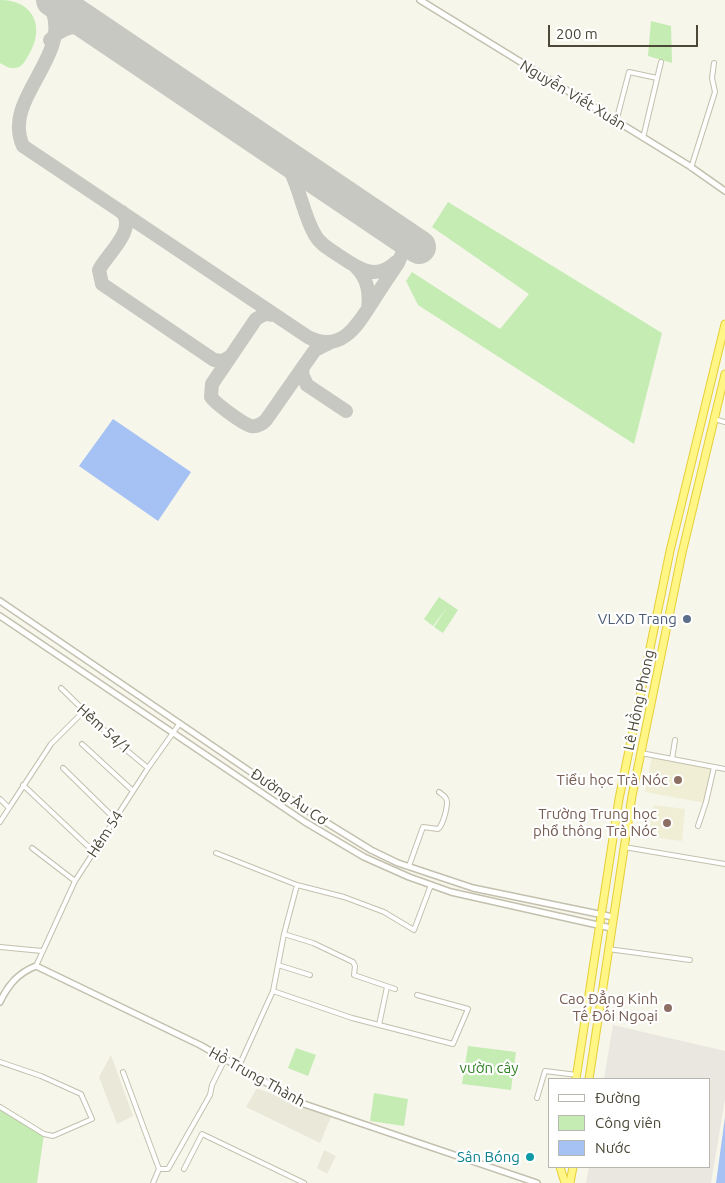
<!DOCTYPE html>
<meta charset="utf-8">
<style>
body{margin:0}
#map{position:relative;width:725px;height:1183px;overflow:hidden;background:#f6f6eb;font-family:Ubuntu,sans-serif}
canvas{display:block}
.legend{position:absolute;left:548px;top:1078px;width:162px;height:90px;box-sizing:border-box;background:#fff;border:1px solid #b7b6af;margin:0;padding:6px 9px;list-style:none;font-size:15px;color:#4b4838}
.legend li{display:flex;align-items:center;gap:10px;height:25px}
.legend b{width:25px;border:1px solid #b7b6af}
.scale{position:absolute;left:548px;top:25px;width:150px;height:22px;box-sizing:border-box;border:2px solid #4b4838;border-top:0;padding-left:6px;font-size:15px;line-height:18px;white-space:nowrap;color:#4b4838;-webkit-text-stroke:4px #fff;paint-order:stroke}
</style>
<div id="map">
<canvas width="725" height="1183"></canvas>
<ul class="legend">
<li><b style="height:6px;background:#fff"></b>Đường</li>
<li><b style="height:14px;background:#c4ecb3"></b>Công viên</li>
<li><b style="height:14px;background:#a6c1f4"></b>Nước</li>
</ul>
<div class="scale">200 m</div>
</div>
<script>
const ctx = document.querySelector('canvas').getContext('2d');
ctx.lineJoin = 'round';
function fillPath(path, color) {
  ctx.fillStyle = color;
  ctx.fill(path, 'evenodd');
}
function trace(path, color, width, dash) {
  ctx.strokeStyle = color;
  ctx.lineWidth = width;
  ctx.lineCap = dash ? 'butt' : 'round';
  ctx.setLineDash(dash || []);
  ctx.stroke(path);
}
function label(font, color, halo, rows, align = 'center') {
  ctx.font = font + ' Ubuntu,sans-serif';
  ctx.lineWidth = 4.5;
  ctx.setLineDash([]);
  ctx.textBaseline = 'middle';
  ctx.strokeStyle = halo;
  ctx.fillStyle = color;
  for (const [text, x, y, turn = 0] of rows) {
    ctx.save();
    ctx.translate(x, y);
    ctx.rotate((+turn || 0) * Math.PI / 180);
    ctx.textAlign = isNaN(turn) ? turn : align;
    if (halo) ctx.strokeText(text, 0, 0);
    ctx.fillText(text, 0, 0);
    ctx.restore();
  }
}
fillPath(new Path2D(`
 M 111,1055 L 133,1116 L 117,1124 L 99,1077 Z
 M 257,1088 L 331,1117 L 320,1143 L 246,1107 Z
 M 324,1150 L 336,1156 L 327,1174 L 317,1168 Z`), '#eae9d9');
fillPath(new Path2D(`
 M 613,1025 L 725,1051 L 725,1099 L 711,1183 L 586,1183 L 589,1167 L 709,1167 L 709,1079 L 604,1079 Z`), '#e9e7df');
fillPath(new Path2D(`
 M 652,756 L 712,767 L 705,803 L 645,792 Z
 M 654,805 L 685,809 L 682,841 L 648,837 Z`), '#f0efd5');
fillPath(new Path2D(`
 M 0,0 C 34,0 46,28 28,56 C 24,62 22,68 14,68 C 9,69 4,65 0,63 Z
 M 651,21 L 671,26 L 672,63 L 648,56 Z
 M 448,202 L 662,333 L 634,444 L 418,305 L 406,281 L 412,272 L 500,329 L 529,294 L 432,227 Z
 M 439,597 L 458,610 L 443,633 L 434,627 L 447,607 L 433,626 L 424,619 Z
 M 468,1046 L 516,1052 L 511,1090 L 462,1084 Z
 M 296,1048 L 316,1055 L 308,1076 L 288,1068 Z
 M 374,1093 L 408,1099 L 404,1126 L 370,1121 Z
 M 0,1107 L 44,1134 L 37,1183 L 0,1183 Z`), '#c4ecb3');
fillPath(new Path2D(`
 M 113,419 L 191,472 L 158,521 L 79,466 Z
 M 725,1117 L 725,1183 L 716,1183 Z`), '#a6c1f4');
trace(new Path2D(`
 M 47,0 C 81,52 0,96 23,146 L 308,337 C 341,354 357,326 373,301 C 381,288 390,275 398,263 L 402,254 L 403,237
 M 50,40 C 68,21 87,25 108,37
 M 273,149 C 299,170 299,207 315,235 C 320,244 329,249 338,255 C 357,268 376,282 396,262
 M 122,212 C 137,230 107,254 99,270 L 102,284 L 214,360 L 223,361 L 231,356
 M 356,267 C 368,279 370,293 368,309
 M 275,315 L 265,314 L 256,319 L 212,384 L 211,397 C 216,404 243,424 251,426 C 258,427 262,424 266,420 L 303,367
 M 331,342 L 315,350 L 303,367 L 302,374 L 307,385 L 346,411`), '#c8c8c2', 14);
trace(new Path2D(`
 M 53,0 L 419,247`), '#c8c8c2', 34);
const minor = new Path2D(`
 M 616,122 L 629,72 L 657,78
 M 643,138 L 661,62
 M 691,168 L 715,92 L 712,78 L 714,63
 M 714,419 L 725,422
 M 61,688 L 113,739 L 148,768
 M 82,744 L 133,791
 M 641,753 L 725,769
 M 672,759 L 675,740
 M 63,768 L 115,819
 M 23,785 L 93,851
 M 0,799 L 9,808 L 51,744 L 84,711
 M 0,822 L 9,808
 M 698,826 L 706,802 L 714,767
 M 624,847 L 725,864
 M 32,848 L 75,881
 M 216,853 L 297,885 L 344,897 L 384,912 L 414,930 L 431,885
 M 409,866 L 423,827 L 438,829 C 443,825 447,809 447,802 C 447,797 443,795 439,792
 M 284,934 L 313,943 L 353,962 L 355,966 L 354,975 L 395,989
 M 0,947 L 42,951
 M 608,949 L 690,960
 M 278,965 L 310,975
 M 36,966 L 75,881 L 148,768 L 180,723
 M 273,991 L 352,1018 L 453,1044 L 468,1009 L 417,995
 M 379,1025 L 387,987
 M 0,1062 L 41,1076 L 81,1094 L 92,1119 L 53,1136 L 44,1134 L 0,1107
 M 239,1066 L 273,991 L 284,934 L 297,885
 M 123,1072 L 159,1169 L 153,1183
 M 537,1098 L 545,1071 L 577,1075
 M 159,1169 L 168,1169 L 210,1095 L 212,1085 L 225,1059
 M 184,1169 L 202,1134 L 304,1183`);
const tertiary = new Path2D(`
 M 420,0 L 688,165 L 725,191
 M 0,601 L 311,813 L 371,850 L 398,863 L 473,888 L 613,917
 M 0,616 L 305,822 L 364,857 L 409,877 L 451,892 L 611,928
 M 0,1002 C 8,985 18,973 36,966 L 200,1045 L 304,1104 L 537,1183`);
const trunk = new Path2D(`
 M 576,1079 L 619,799 L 670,551 L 725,324
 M 589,1079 L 632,796 L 682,553 L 725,374
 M 560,1167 L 565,1183
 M 570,1183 L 573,1167`);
trace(minor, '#c3c0ad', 6);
trace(tertiary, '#c3c0ad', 8);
trace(trunk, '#e6cf36', 9);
trace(minor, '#fff', 4);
trace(tertiary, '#fff', 5);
trace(trunk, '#fff685', 7);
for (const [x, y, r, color] of [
 [687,619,5,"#5c6f8a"],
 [678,780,5,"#8d6e63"],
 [667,823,5,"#8d6e63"],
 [668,1008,5,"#8d6e63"],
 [530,1157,5,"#0f9aa8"]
]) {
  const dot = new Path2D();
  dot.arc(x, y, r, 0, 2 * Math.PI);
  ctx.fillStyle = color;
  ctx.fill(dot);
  trace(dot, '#fff', 2);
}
label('15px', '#4b4838', '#fff', [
 ["Nguyễn Viết Xuân",573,95,31],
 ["Lê Hồng Phong",639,700,-78],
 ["Hẻm 54/1",104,729,42],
 ["Đường Âu Cơ",289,797,34],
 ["Hẻm 54",105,834,-57],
 ["Hồ Trung Thành",257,1077,29]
]);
label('15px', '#4e5e75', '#fff', [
 ["VLXD Trang",677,619]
], 'right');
label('15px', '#785e54', '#fff', [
 ["Tiểu học Trà Nóc",668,780],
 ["Trường Trung học",657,814],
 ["phổ thông Trà Nóc",657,831],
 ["Cao Đẳng Kinh",658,999],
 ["Tế Đối Ngoại",658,1016]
], 'right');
label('15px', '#338227', '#fff', [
 ["vườn cây",489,1068]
]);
label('15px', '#0d838f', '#fff', [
 ["Sân Bóng",520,1157]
], 'right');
</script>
